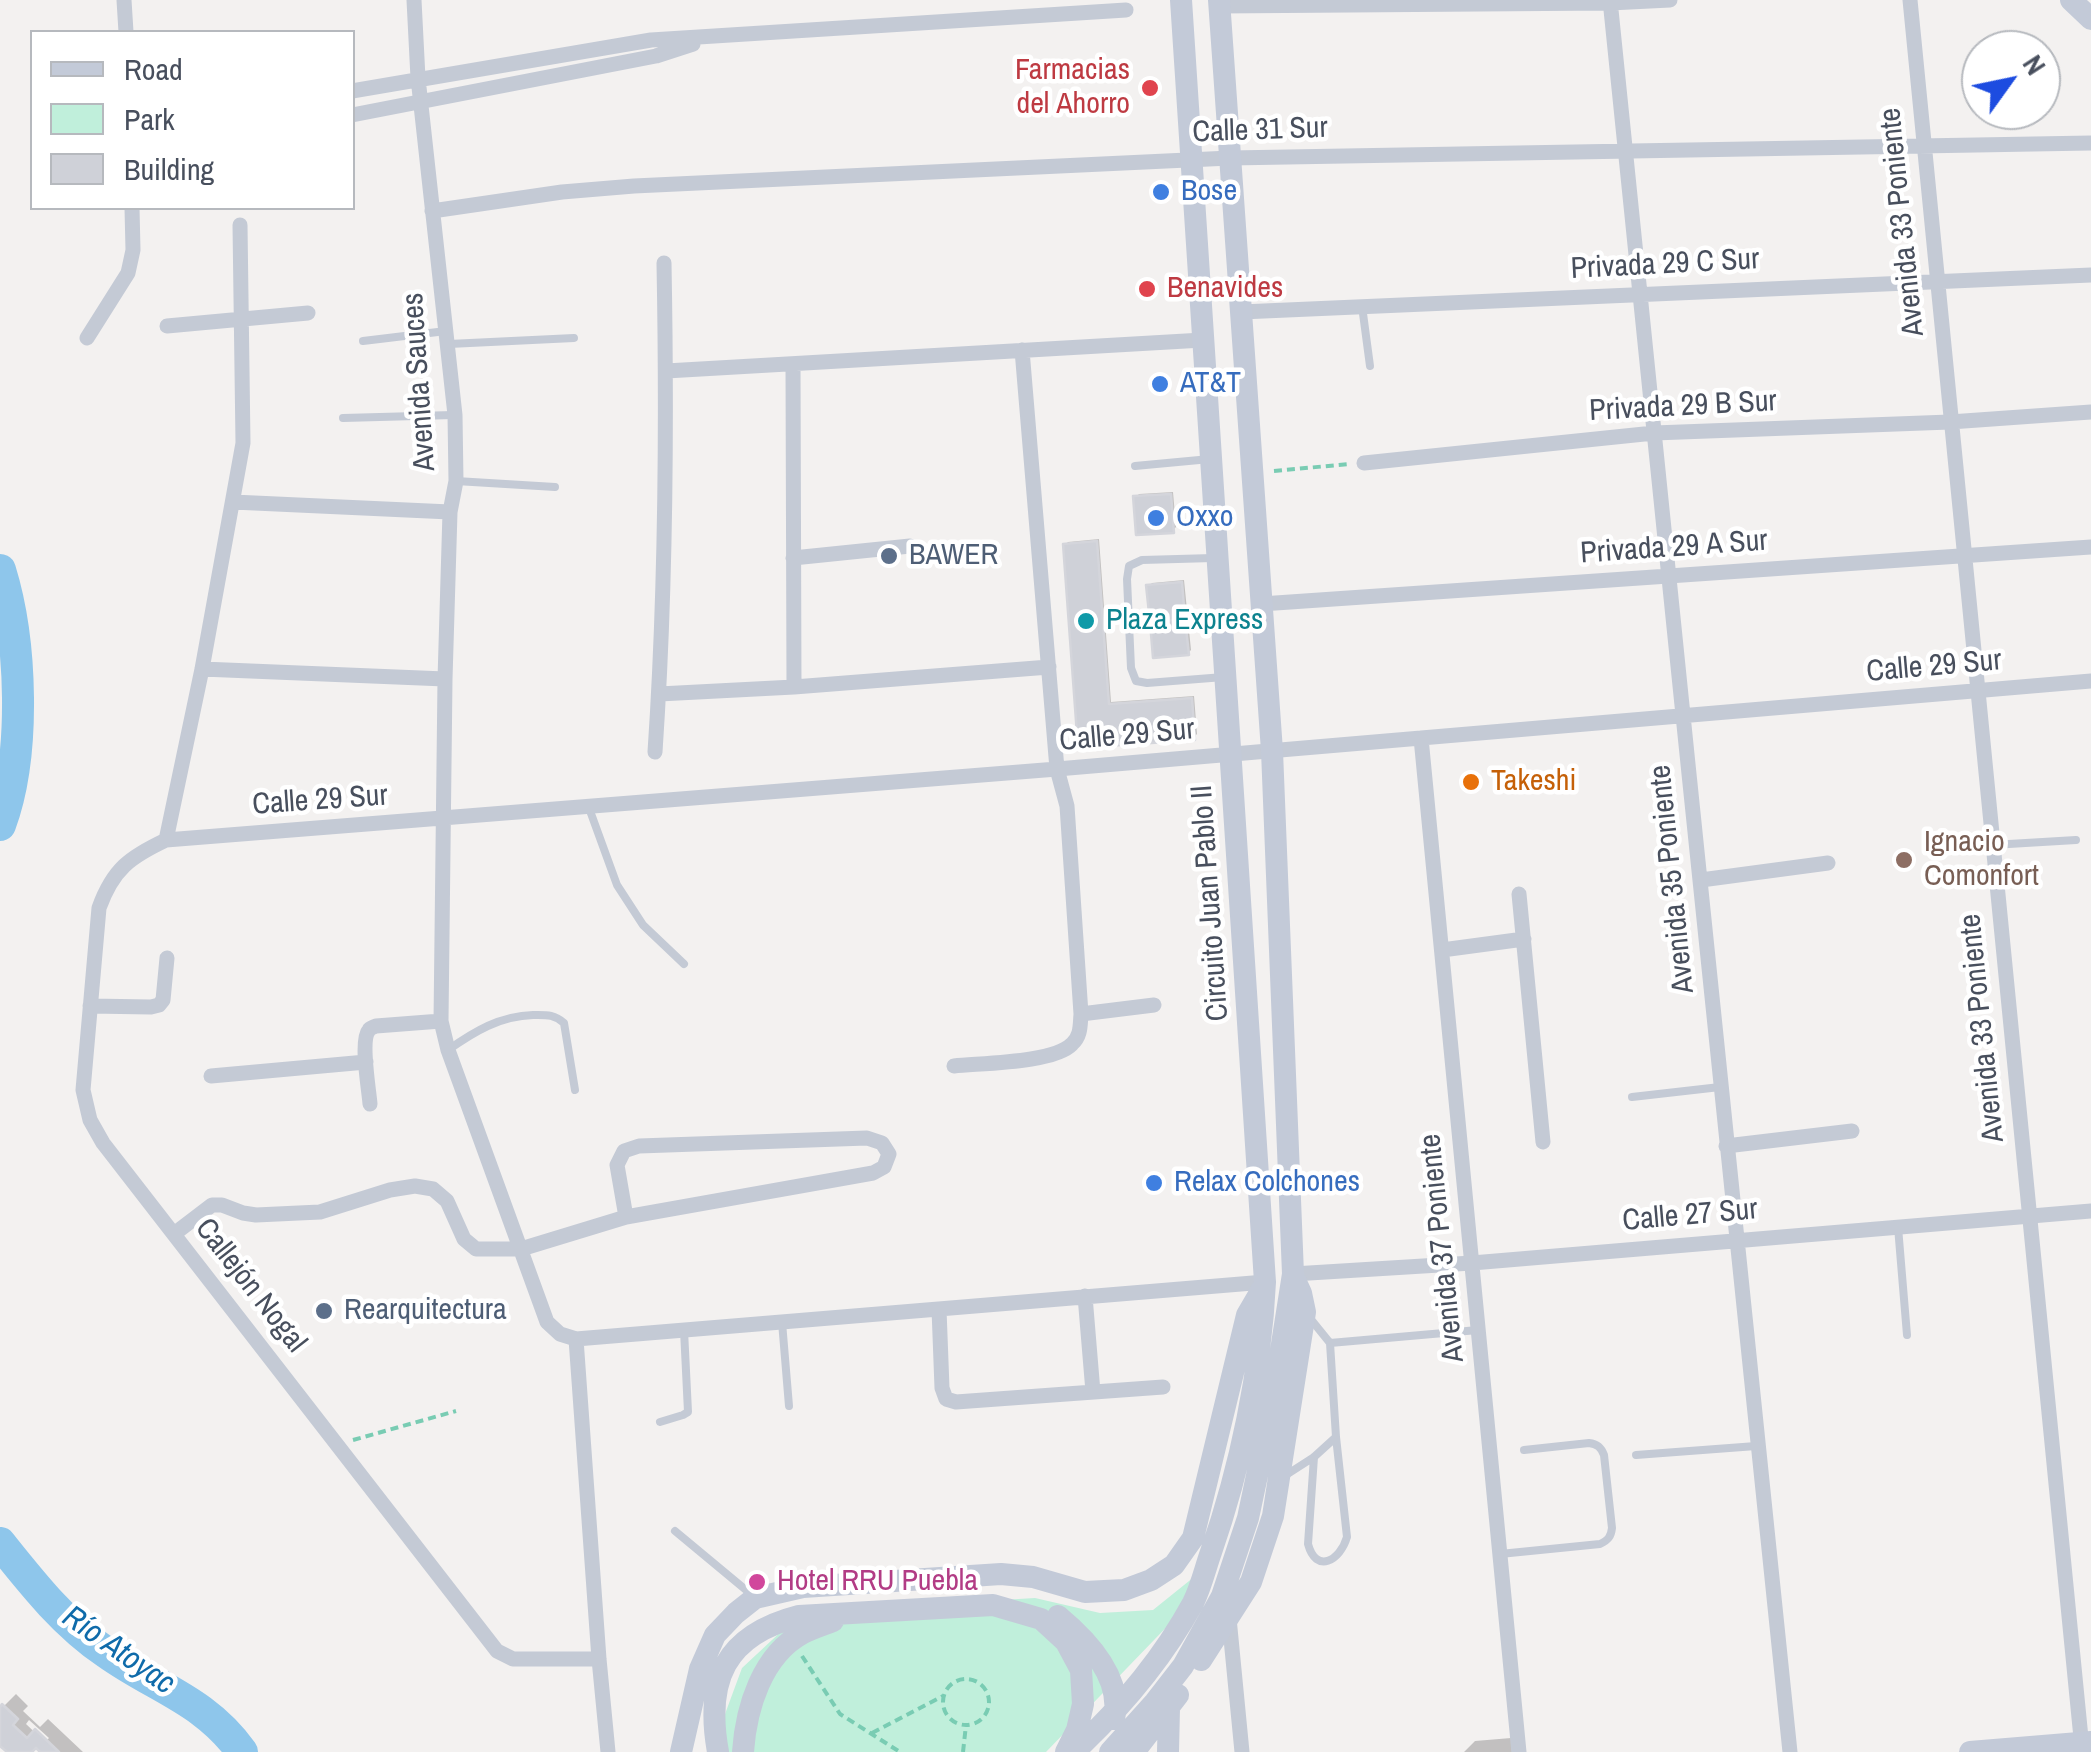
<!DOCTYPE html>
<meta charset="utf-8">
<style>
body{margin:0}
#map{position:relative;width:2091px;height:1752px;overflow:hidden;background:#f3f1f0;font-family:"Archivo Narrow",sans-serif}
canvas{display:block}
.legend{position:absolute;left:30px;top:30px;width:325px;height:180px;box-sizing:border-box;background:#fff;border:2px solid #b6b9be;margin:0;padding:12px 18px;list-style:none;font-size:30px;color:#484f5d}
.legend li{display:flex;align-items:center;gap:20px;height:50px}
.legend b{width:50px;border:2px solid #b6b9be}
.north{position:absolute;left:1961px;top:30px;width:100px;height:100px;box-sizing:border-box;background:#fff;border:2px solid #b6b9be;border-radius:50%;rotate:57deg;font-size:28px;font-weight:700;line-height:40px;text-align:center;color:#484f5d}
.north::after{content:'';display:block;margin:auto;width:35px;height:45px;background:#1d4ce0;clip-path:polygon(50% 0,100% 100%,50% 72%,0 100%)}
</style>
<div id="map">
<canvas width="2091" height="1752"></canvas>
<ul class="legend">
<li><b style="height:12px;background:#c3cad8"></b>Road</li>
<li><b style="height:28px;background:#c0efdb"></b>Park</li>
<li><b style="height:28px;background:#cfd1d8"></b>Building</li>
</ul>
<div class="north">N</div>
</div>
<script>
const ctx = document.querySelector('canvas').getContext('2d');
ctx.lineJoin = 'round';
function fillPath(path, color) {
  ctx.fillStyle = color;
  ctx.fill(path, 'evenodd');
}
function trace(path, color, width, dash) {
  ctx.strokeStyle = color;
  ctx.lineWidth = width;
  ctx.lineCap = dash ? 'butt' : 'round';
  ctx.setLineDash(dash || []);
  ctx.stroke(path);
}
function label(font, color, halo, rows, align = 'center') {
  ctx.font = font + ' "Archivo Narrow",sans-serif';
  ctx.lineWidth = 9;
  ctx.setLineDash([]);
  ctx.textBaseline = 'middle';
  ctx.strokeStyle = halo;
  ctx.fillStyle = color;
  for (const [text, x, y, turn = 0] of rows) {
    ctx.save();
    ctx.translate(x, y);
    ctx.rotate((+turn || 0) * Math.PI / 180);
    ctx.textAlign = isNaN(turn) ? turn : align;
    if (halo) ctx.strokeText(text, 0, 0);
    ctx.fillText(text, 0, 0);
    ctx.restore();
  }
}
fillPath(new Path2D(`
 M 1194,1577 L 1182,1611 L 1046,1752 L 711,1752 L 742,1668 L 802,1612 L 1035,1598 L 1100,1613 L 1153,1610 Z`), '#c0efdb');
fillPath(new Path2D(`
 M 1173,492 L 1176,527 L 1173,530 L 1136,497 L 1139,494 Z
 M 1099,539 L 1111,702 L 1194,696 L 1197,734 L 1194,737 L 1080,745 L 1065,545 L 1068,542 Z
 M 1184,580 L 1191,650 L 1188,653 L 1149,586 L 1152,583 Z
 M 16,1694 L 28,1706 L 23,1711 L 40,1727 L 48,1719 L 83,1752 L 44,1752 L 36,1745 L 29,1752 L 10,1752 L 0,1742 L 0,1710 ZM 29,1720 L 49,1738 L 45,1742 L 26,1724 Z
 M 1511,1738 L 1512,1752 L 1464,1752 L 1475,1741 Z`), '#0003');
trace(new Path2D(`
 M 0,570 C 22,641 26,755 0,825
 M 0,1543 C 32,1583 64,1624 107,1653 C 156,1688 205,1700 242,1752`), '#8ec6eb', 32);
const building = new Path2D(`
 M 1171,494 L 1174,533 L 1136,535 L 1133,496 Z
 M 1097,541 L 1109,704 L 1192,698 L 1195,740 L 1078,748 L 1063,544 Z
 M 1182,582 L 1185,619 L 1150,622 L 1146,585 Z
 M 1185,619 L 1189,655 L 1153,658 L 1150,622 Z
 M 2,1704 L 18,1719 L 13,1725 L 27,1738 L 35,1729 L 59,1752 L 40,1752 L 36,1748 L 32,1752 L 7,1752 L 0,1746 L 0,1707 Z`);
fillPath(building, '#cfd1d8');
trace(building, '#d4d5db', 2.5);
trace(new Path2D(`
 M 1274,471 L 1349,464
 M 353,1440 L 456,1411
 M 802,1656 L 840,1714 L 900,1752
 M943 1702a23 23 0 1 1 46 0a23 23 0 1 1-46 0Z
 M 872,1733 L 943,1696
 M 963,1752 L 966,1725`), '#79ccb3', 4, [8, 5]);
trace(new Path2D(`
 M 1362,306 L 1370,366
 M 363,341 L 446,331
 M 449,344 L 574,338
 M 343,418 L 453,415
 M 1135,466 L 1210,459
 M 456,481 L 555,487
 M 1213,558 L 1142,560 L 1129,566 L 1127,579 L 1131,668 L 1136,681 L 1147,683 L 1224,677
 M 589,808 L 617,885 L 643,925 L 684,964
 M 1992,845 L 2076,840
 M 448,1050 C 475,1031 500,1016 533,1015 C 546,1015 554,1014 564,1023 L 575,1090
 M 1632,1097 L 1720,1087
 M 1898,1227 L 1907,1335
 M 782,1322 L 789,1406
 M 1330,1343 L 1478,1330
 M 660,1422 L 683,1415 L 688,1412 L 684,1330
 M 1636,1455 L 1756,1446
 M 1314,1457 L 1308,1544 C 1316,1574 1340,1561 1347,1537 L 1336,1437
 M 1286,1475 L 1314,1457 L 1336,1437 L 1330,1343 L 1309,1317
 M 675,1531 L 752,1595
 M 1500,1554 L 1600,1544 C 1608,1540 1611,1537 1612,1528 L 1604,1455 C 1601,1447 1597,1444 1589,1443 L 1524,1450`), '#c4cad5', 8);
trace(new Path2D(`
 M 124,0 L 126,32
 M 414,0 L 418,78 L 455,415 L 456,481 L 450,512 L 445,679 L 441,1021 L 448,1050 L 547,1322 L 560,1334 L 576,1339 L 1265,1282
 M 1610,0 C 1672,584 1726,1168 1790,1752
 M 1910,0 L 2082,1748
 M 1219,6 L 1610,3 L 1670,0
 M 352,91 L 651,40 L 1126,10
 M 352,115 L 656,56 L 693,44
 M 432,211 L 562,192 L 634,186 L 1230,158 L 2091,143
 M 1241,312 L 2091,275
 M 167,326 L 308,313
 M 87,338 L 128,273 L 133,250 L 132,208
 M 793,364 L 794,687
 M 666,371 L 1203,340
 M 1364,463 L 1654,433 L 1950,422 L 2091,412
 M 233,502 L 450,512
 M 793,558 L 910,546
 M 1261,604 L 2091,547
 M 202,669 L 445,679
 M 659,694 L 794,687 L 1049,667
 M 1421,738 L 1519,1752
 M 655,752 C 666,589 667,425 664,263
 M 166,840 L 202,669 L 243,443 L 240,225
 M 1701,880 L 1828,863
 M 1519,894 L 1543,1142
 M 1442,950 L 1524,939
 M 90,1006 L 151,1007 L 159,1005 L 163,1000 L 167,958
 M 1081,1014 L 1154,1005
 M 954,1066 C 982,1063 1054,1063 1072,1044 C 1081,1036 1080,1026 1081,1014 L 1067,806 L 1057,769 L 1022,350
 M 211,1076 L 366,1062
 M 370,1104 C 369,1090 360,1040 369,1030 C 370,1028 374,1027 376,1026 L 441,1021
 M 1726,1146 L 1852,1131
 M 174,1234 L 212,1205 L 222,1205 L 243,1213 L 256,1215 L 320,1212 L 390,1190 L 415,1186 L 433,1189 L 447,1201 L 464,1239 L 476,1249 L 521,1249 L 626,1217 L 873,1173 L 884,1167 L 889,1154 L 882,1143 L 867,1138 L 639,1146 L 624,1151 L 617,1165 L 626,1217
 M 1293,1274 L 1472,1263 L 2091,1211
 M 1085,1296 L 1093,1392
 M 939,1309 L 942,1388 L 946,1399 L 956,1402 L 1163,1387
 M 576,1339 L 599,1659 L 608,1752
 M 1229,1618 L 1242,1752
 M 599,1659 L 513,1659 L 497,1651 L 103,1143 L 90,1120 L 83,1090 L 99,908 C 113,869 130,857 166,840 L 1057,769 L 2091,681`), '#c4cad5', 15);
trace(new Path2D(`
 M 2071,0 L 2091,19
 M 1058,1616 C 1087,1640 1123,1678 1114,1719
 M 1201,1660 L 1251,1582 L 1273,1516 L 1305,1312 L 1301,1293 L 1295,1280
 M 681,1752 L 700,1669 L 715,1635 L 736,1613 L 755,1598 L 803,1587 L 1001,1574 L 1033,1577 L 1085,1592 L 1124,1590 L 1151,1580 L 1174,1565 L 1193,1538 L 1247,1315 L 1261,1291
 M 718,1752 C 705,1680 725,1635 799,1616 L 993,1605 L 1041,1619 L 1066,1642 L 1081,1670 L 1083,1704 L 1077,1730 L 1066,1752
 M 743,1752 C 746,1708 762,1655 803,1633 C 812,1628 823,1625 833,1621
 M 1074,1752 C 1121,1708 1162,1660 1193,1603 C 1201,1587 1205,1569 1211,1552 C 1240,1469 1261,1370 1265,1282 L 1181,0
 M 1110,1752 L 1155,1702 L 1183,1666 L 1222,1596 L 1248,1518 L 1274,1395 L 1293,1274 L 1272,751 L 1219,0
 M 1134,1752 L 1178,1695
 M 1168,1752 L 1169,1708
 M 1970,1752 L 2091,1742`), '#c3cad8', 22);
for (const [x, y, r, color] of [
 [1150,88,10,"#e0444e"],
 [1161,192,10,"#3f7fe0"],
 [1147,289,10,"#e0444e"],
 [1160,384,10,"#3f7fe0"],
 [1156,518,10,"#3f7fe0"],
 [889,556,10,"#5c6f8a"],
 [1086,621,10,"#0f9aa8"],
 [1471,782,10,"#e8710a"],
 [1904,860,10,"#8d6e63"],
 [1154,1183,10,"#3f7fe0"],
 [324,1311,10,"#5c6f8a"],
 [757,1582,10,"#d1479c"]
]) {
  const dot = new Path2D();
  dot.arc(x, y, r, 0, 2 * Math.PI);
  ctx.fillStyle = color;
  ctx.fill(dot);
  trace(dot, '#fff', 4);
}
label('30px', '#be3a42', '#fff', [
 ["Farmacias",1130,71],
 ["del Ahorro",1130,105],
 ["Benavides",1167,289,"left"]
], 'right');
label('30px', '#484f5d', '#fff', [
 ["Calle 31 Sur",1260,131,-2],
 ["Avenida 33 Poniente",1903,222,-96],
 ["Privada 29 C Sur",1665,265,-3],
 ["Avenida Sauces",420,382,-94],
 ["Privada 29 B Sur",1683,407,-3],
 ["Privada 29 A Sur",1674,548,-4],
 ["Calle 29 Sur",1934,667,-5],
 ["Calle 29 Sur",1127,736,-5],
 ["Calle 29 Sur",320,801,-4],
 ["Avenida 35 Poniente",1673,879,-96],
 ["Circuito Juan Pablo II",1211,903,-94],
 ["Avenida 33 Poniente",1983,1028,-96],
 ["Calle 27 Sur",1690,1216,-5],
 ["Avenida 37 Poniente",1443,1248,-96],
 ["Callejón Nogal",250,1286,52]
]);
label('30px', '#366cbe', '#fff', [
 ["Bose",1181,192],
 ["AT&T",1180,384],
 ["Oxxo",1176,518],
 ["Relax Colchones",1174,1183]
], 'left');
label('30px', '#4e5e75', '#fff', [
 ["BAWER",909,556],
 ["Rearquitectura",344,1311]
], 'left');
label('30px', '#0d838f', '#fff', [
 ["Plaza Express",1106,621]
], 'left');
label('30px', '#c56008', '#fff', [
 ["Takeshi",1491,782]
], 'left');
label('30px', '#785e54', '#fff', [
 ["Ignacio",1924,843],
 ["Comonfort",1924,877]
], 'left');
label('30px', '#b23c85', '#fff', [
 ["Hotel RRU Puebla",777,1582]
], 'left');
label('italic 32px', '#0f6baa', '#fff', [
 ["Río Atoyac",118,1651,35]
]);
</script>
